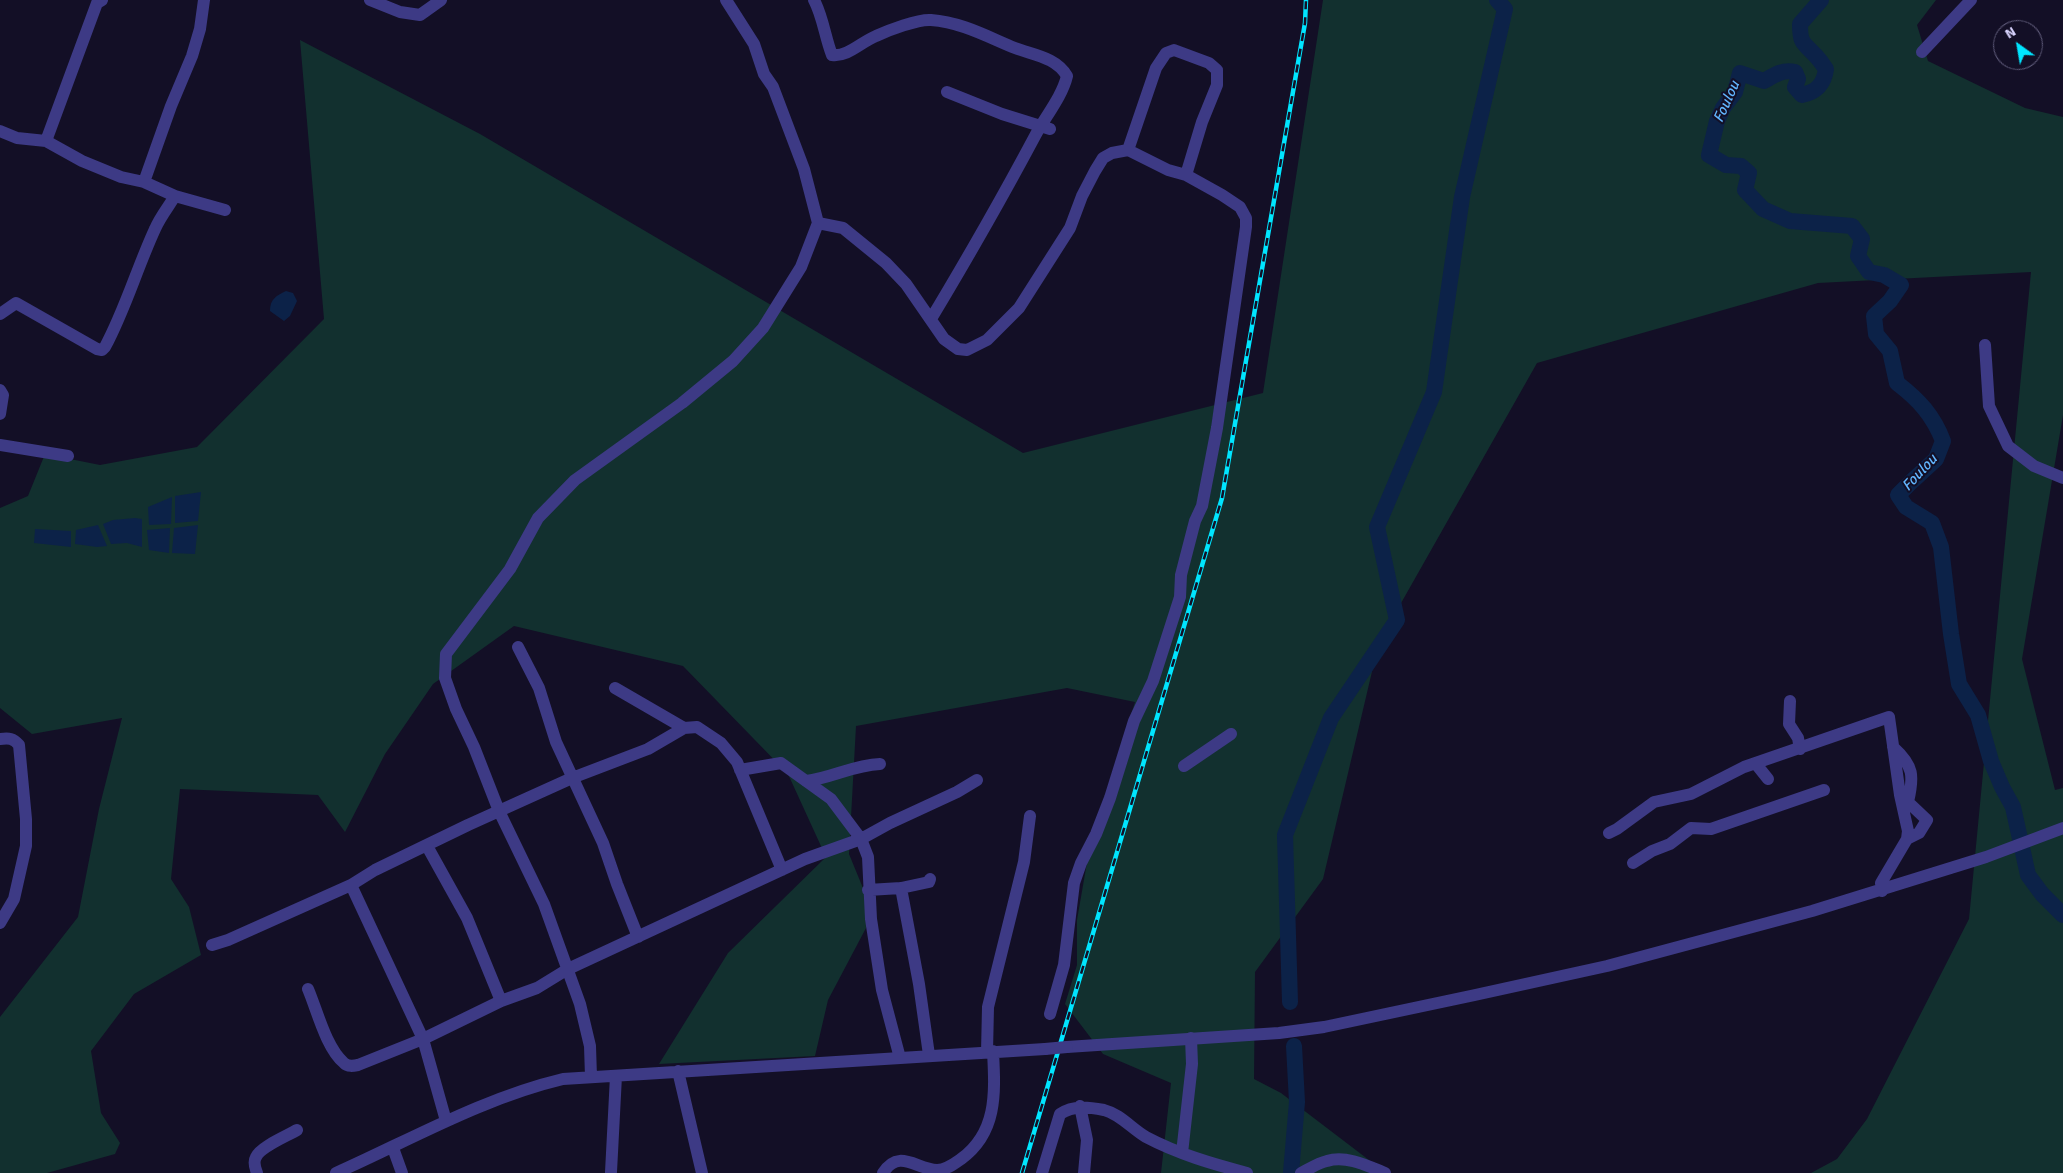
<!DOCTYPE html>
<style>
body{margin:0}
#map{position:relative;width:2063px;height:1173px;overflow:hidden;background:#130f26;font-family:Signika,sans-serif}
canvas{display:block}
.north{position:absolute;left:1993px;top:20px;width:50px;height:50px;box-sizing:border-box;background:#130f26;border:1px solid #625e7d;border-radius:50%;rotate:328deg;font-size:14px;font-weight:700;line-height:20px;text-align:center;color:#d9d4ff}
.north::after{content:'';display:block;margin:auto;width:18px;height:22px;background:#00e5ff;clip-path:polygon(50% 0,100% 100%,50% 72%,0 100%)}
</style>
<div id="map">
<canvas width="2063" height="1173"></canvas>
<div class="north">N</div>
</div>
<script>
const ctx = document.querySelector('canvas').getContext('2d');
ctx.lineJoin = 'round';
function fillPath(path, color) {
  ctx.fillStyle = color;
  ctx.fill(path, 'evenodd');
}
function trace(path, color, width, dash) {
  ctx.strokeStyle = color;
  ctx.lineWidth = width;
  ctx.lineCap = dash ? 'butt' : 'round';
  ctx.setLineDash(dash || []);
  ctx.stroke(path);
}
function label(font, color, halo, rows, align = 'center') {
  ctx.font = font + ' Signika,sans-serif';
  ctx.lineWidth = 4;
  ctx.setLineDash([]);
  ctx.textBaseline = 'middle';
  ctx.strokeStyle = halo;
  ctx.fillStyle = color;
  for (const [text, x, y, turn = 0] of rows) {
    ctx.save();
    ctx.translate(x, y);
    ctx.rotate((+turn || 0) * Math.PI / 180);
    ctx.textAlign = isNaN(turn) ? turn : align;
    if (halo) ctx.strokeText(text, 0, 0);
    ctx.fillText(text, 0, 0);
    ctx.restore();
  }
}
fillPath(new Path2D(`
 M 1323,0 L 1936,0 L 1917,25 L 1928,61 L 2025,108 L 2063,117 L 2063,415 L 2022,659 L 2055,790 L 2063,788 L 2063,1173 L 1811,1173 L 1837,1159 L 1867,1119 L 1969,919 L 2031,272 L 1818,283 L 1537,363 L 1379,642 L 1323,879 L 1255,972 L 1254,1079 L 1281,1093 L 1386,1173 L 1161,1173 L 1171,1083 L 1103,1054 L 1065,1004 L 1077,965 L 1077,920 L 1090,845 L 1135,702 L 1067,688 L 856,726 L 849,854 L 865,893 L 866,928 L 828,1000 L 815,1056 L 659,1064 L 728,953 L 826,857 L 788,774 L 683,666 L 514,626 L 433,684 L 385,754 L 345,832 L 318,795 L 180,789 L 171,879 L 189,907 L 201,955 L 134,994 L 91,1051 L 101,1113 L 120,1143 L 115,1154 L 47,1173 L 0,1173 L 0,1017 L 78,917 L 99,809 L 122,718 L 32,734 L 0,708 L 0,508 L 28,496 L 45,454 L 100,465 L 197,447 L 324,319 L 300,40 L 480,134 L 1023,453 L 1263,393 Z`), '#12302f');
fillPath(new Path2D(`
 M 286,291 L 293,293 L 297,301 L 290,316 L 284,321 L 270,311 C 270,299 276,296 286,291 Z
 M 201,492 L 198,521 L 175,523 L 175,496 Z
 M 172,497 L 171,524 L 149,525 L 148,507 Z
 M 135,518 L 142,519 L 142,547 L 127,543 L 111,544 L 103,524 L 113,520 Z
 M 98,525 L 107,546 L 97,547 L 75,544 L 76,530 Z
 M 198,525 L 195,554 L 172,553 L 174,528 Z
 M 170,528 L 169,553 L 149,550 L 147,530 Z
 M 35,529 L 71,531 L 71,547 L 34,543 Z`), '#0c2248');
trace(new Path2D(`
 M 1821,0 L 1800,24 C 1800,44 1803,42 1816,56 C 1820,60 1823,65 1826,69 C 1824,85 1816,92 1802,95 L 1795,87 L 1798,79 L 1795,72 C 1783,69 1774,75 1764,81 L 1740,73 L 1735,92 L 1723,108 L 1717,121 L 1709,155 L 1726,165 L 1741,166 L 1749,173 L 1745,190 L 1763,209 L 1790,221 L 1852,226 L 1862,239 L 1858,256 L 1869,272 L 1884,275 L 1901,285 L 1890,301 L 1874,316 L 1876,334 L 1890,351 L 1897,383 C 1919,400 1933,415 1943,441 L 1936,459 L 1910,483 L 1898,495 L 1906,507 L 1932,523 L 1941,547 L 1951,634 L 1959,684 L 1978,715 L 1991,761 L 2002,787 L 2013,807 L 2028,875 L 2042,894 L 2063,915
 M 1290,1002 L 1285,835 L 1331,718 L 1397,620 L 1377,527 L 1434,392 L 1462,197 L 1505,9 L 1497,0
 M 1291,1173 L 1297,1102 L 1294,1046`), '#0c2248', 16);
trace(new Path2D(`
 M 370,0 L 400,12 L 420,15 L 441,0
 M 814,0 C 823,17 825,37 832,55 C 848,57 861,42 876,36 C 889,30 918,19 931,20 C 961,22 988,37 1015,48 C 1033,55 1056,57 1067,76 C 1062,97 1045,117 1035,136 C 1002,198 967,259 931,319
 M 1922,52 L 1971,0
 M 947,92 L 1002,114 L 1050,129
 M 0,131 L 17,138 L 46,141 L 82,161 L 121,177 L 144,182 L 175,196 L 225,210
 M 46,141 L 97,3 L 102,0
 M 1128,150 L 1156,68 L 1166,53 L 1174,50 L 1209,63 L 1217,70 L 1217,85 L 1202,122 L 1186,175
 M 144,182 L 171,106 L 192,56 L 200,29 L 204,0
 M 818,223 L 843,228 L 886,263 L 906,284 L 944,339 L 958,349 L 967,350 L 987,340 L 1019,308 L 1070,228 L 1082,196 L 1095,171 L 1103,158 L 1112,153 L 1128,150 L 1168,170 L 1186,175 L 1222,195 L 1240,207 L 1246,218 L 1246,227 L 1217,428 L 1202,506 L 1195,521 L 1181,575 L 1180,597 L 1153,681 L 1134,721 L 1110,798 L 1096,834 L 1081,863 L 1074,883 L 1064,965 L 1050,1014
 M 0,314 L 16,303 L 97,349 L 102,350 L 105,347 C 125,310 137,268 155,229 C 160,217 169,206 175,196
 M 1985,345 L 1989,406 L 2008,446 L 2034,466 L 2063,478
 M 0,390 L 3,395 L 0,414
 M 0,445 L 68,456
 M 518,647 L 539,688 L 556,742 L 603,843 L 617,884 L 638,937
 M 615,688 L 684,728
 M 1790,701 L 1789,724 L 1798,738 L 1800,749
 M 0,739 C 9,738 13,738 19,745 L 26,819 L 26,846 L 14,899 L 0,923
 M 1893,747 C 1914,766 1914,776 1908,802 L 1927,820 L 1919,833 L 1907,839
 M 1756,764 L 1768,779
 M 1184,766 L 1231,734
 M 740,770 L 781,763 L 831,799 L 861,839 L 868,857 L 871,919 L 882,990 L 900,1058
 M 806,781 C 832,778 853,765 880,764
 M 1609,833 L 1617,829 L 1654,802 L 1691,794 L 1744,767 L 1889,717 L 1900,795 L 1908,831 L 1907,839 L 1881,883 L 1882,891
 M 427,846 L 467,918 L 501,1001
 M 1633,863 L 1652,851 L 1670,844 L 1691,828 L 1711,829 L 1824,790
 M 351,885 L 423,1039 L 446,1121
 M 901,888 L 919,984 L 929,1055
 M 868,890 L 901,888 L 929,882 L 930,879
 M 212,945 L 228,940 L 351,885 L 375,870 L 468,825 L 572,778 L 648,749 L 684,728 L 697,727 L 721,743 L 737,762 L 782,870
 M 308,989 C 317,1010 326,1048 344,1063 C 348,1067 353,1066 358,1065 L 423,1039 L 501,1001 L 537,988 L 568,969 L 805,859 L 861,839 L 890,823 L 957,792 L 977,780
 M 1067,1047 L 1279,1033 L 1324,1027 L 1475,995 L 1607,966 L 1812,911 L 1986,857 L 2063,828
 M 987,1052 L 988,1007 L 1024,862 L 1030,816
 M 678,1071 L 702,1173
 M 591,1077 L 590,1046 L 580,1004 L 544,904 L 499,811 L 474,747 L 456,709 L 445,678 L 446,654 L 510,569 L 538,518 L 575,480 L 682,403 L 733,361 L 763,328 L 801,267 L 818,223 L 804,169 L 773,87 L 764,74 L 754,44 L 726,0
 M 1080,1106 L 1087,1140 L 1084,1173
 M 393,1148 L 402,1173
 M 1182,1153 L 1192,1064 L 1191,1038
 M 611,1172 L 616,1076
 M 257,1173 C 255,1168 253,1162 256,1157 C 260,1147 287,1136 297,1130
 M 336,1173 C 410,1140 483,1098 563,1079 L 1045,1049
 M 883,1173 C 899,1148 916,1169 937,1170 C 946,1170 954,1164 961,1159 C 998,1132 995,1092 993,1051
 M 1042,1173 L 1060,1114 C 1074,1105 1088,1107 1104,1110 C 1120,1114 1132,1129 1146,1137 C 1178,1154 1213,1164 1247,1173
 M 1301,1173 C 1309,1169 1318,1163 1327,1161 C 1346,1155 1368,1166 1385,1173`), '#3d3a85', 12);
const rail = new Path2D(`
 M 1022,1173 L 1222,498 L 1305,23 L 1306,0`);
trace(rail, '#00e5ff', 4.5);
trace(rail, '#130f26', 2.5, [8]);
trace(new Path2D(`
 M 1045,1049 L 1067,1047`), '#3d3a85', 12);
label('italic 15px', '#62b6ff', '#130f26', [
 ["Foulou",1727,102,-66],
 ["Foulou",1920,473,-47]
]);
</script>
